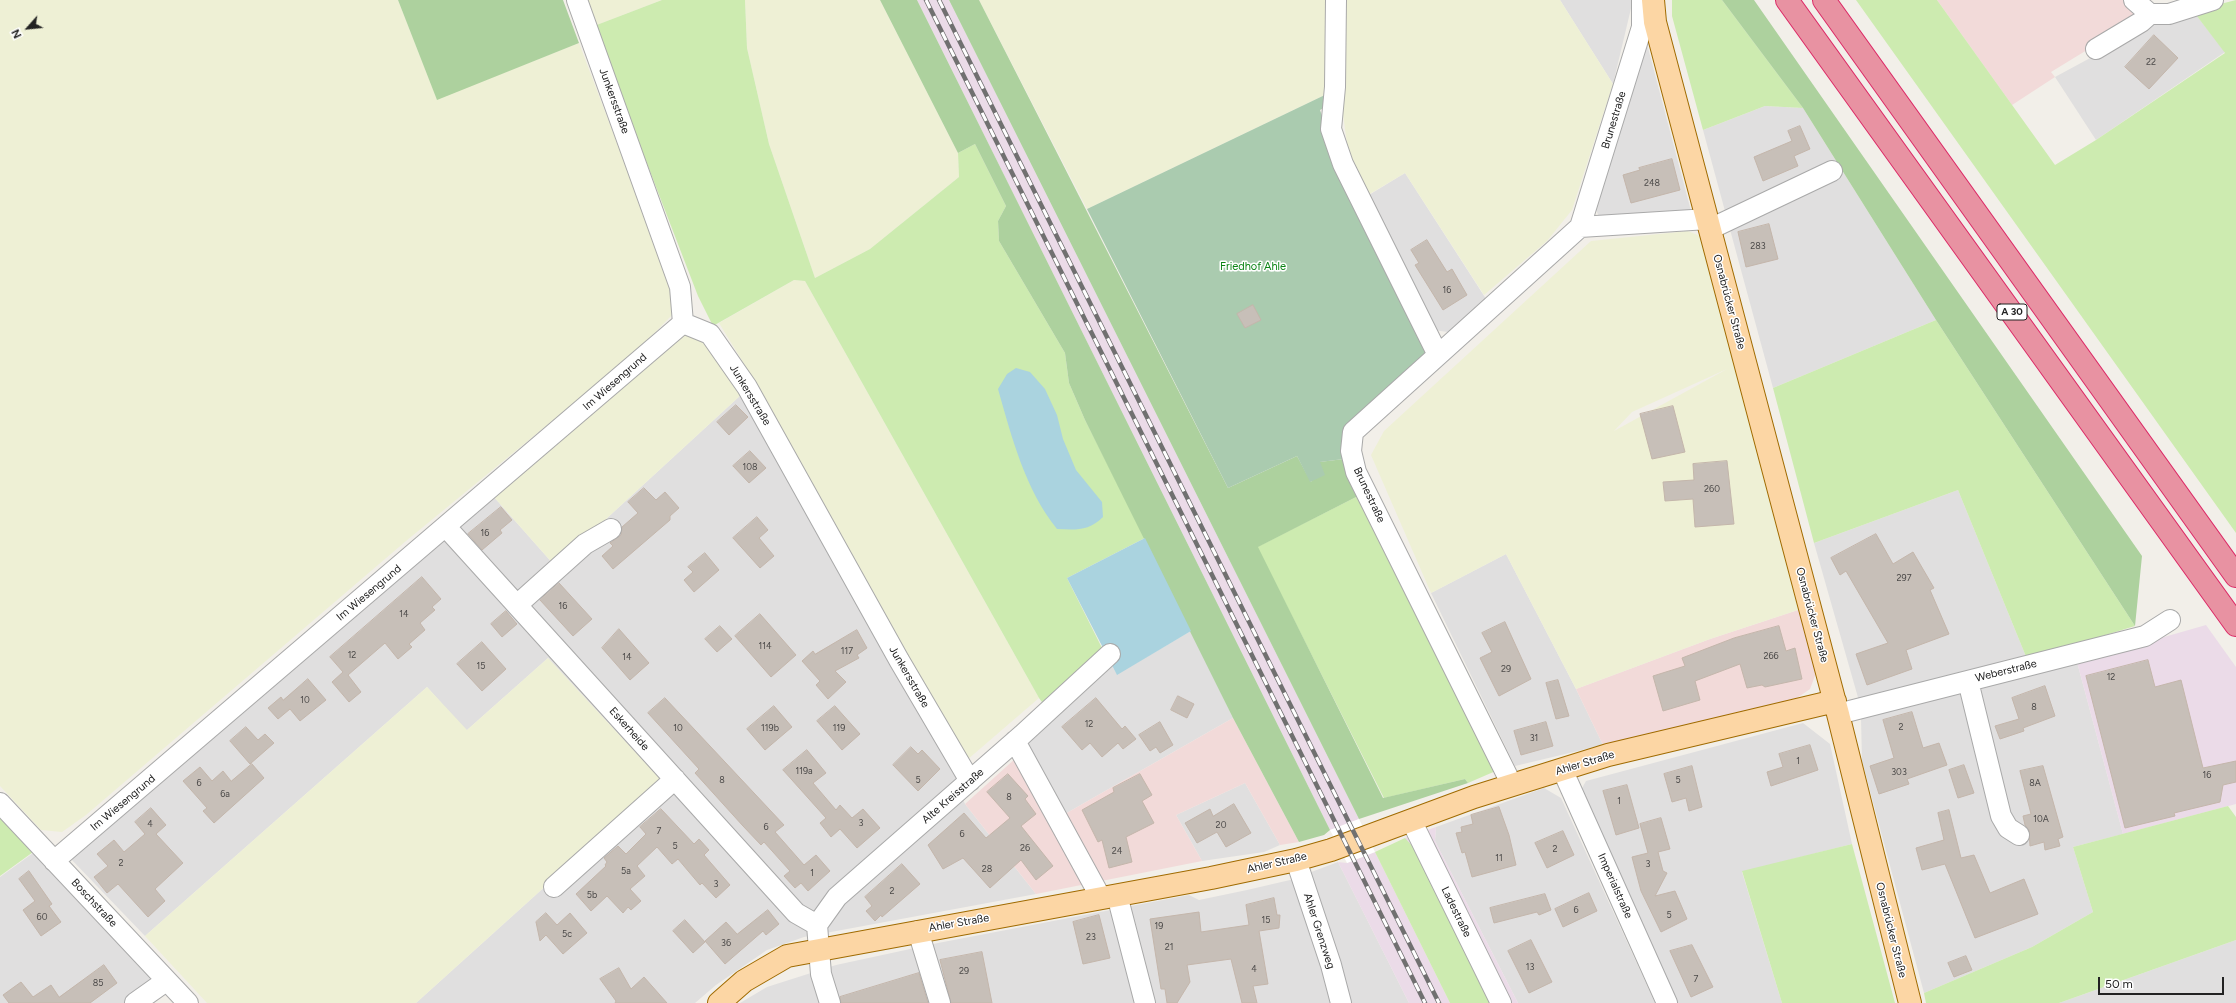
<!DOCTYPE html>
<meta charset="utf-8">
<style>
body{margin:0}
#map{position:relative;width:2236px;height:1003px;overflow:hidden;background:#f2efe9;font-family:Figtree,sans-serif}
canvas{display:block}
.north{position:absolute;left:8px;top:8px;width:40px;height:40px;-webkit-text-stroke:3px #fff;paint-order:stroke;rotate:243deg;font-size:11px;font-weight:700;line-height:16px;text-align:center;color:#222}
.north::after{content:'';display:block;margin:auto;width:14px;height:18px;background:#222;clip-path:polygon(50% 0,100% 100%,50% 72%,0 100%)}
.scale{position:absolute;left:2098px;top:977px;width:126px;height:18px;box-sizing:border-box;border:2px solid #222;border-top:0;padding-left:5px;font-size:12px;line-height:14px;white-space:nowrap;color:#222;-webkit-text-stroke:3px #fff;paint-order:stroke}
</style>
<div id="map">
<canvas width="2236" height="1003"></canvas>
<div class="north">N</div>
<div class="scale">50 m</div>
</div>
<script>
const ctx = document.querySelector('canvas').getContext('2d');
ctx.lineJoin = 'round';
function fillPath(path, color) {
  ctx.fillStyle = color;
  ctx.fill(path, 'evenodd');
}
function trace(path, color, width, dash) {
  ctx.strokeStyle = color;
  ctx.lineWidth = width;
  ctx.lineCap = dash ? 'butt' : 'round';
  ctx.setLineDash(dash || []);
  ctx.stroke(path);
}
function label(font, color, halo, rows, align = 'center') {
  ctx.font = font + ' Figtree,sans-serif';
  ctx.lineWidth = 3;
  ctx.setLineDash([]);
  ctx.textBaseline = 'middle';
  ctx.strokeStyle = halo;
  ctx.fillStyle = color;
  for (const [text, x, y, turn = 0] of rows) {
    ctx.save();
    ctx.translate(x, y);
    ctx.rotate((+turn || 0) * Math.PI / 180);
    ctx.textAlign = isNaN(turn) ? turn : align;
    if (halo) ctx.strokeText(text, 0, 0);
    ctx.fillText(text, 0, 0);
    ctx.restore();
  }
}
fillPath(new Path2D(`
 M 1560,0 L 1633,0 L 1613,84 Z
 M 2193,11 L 2225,52 L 2096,140 L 2055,77 L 2155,23 Z
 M 1647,44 L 1691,211 L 1601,221 L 1596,210 L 1626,99 Z
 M 1765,106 L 1803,108 L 1936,320 L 1773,388 L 1703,130 Z
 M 1405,173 L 1488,302 L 1448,332 L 1433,330 L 1364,198 Z
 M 755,382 L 967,760 L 959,790 L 965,804 L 1036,894 L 804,937 L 767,950 L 716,985 L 695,1003 L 416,1003 L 662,781 L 548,658 L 466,731 L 427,687 L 145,936 L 70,858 L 493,496 L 555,566 Z
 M 1958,490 L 2027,659 L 1859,701 L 1814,543 Z
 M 1506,554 L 1576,689 L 1603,745 L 1515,766 L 1431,593 Z
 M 1191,631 L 1233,718 L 1065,814 L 1024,736 L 1109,661 L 1117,674 Z
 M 2077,662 L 2123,834 L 2073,847 L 2093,912 L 2032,947 L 1924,993 L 1862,761 L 1861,718 Z
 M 1803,723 L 1830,744 L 1852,844 L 1742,872 L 1782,1003 L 1677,1003 L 1581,790 L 1586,781 Z
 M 1245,783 L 1280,845 L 1264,852 L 1202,861 L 1176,815 Z
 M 1544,788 L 1561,798 L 1655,1003 L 1518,1003 L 1435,841 L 1436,827 Z
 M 40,848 L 166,981 L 135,1003 L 0,1003 L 0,877 Z
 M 1338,862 L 1409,1003 L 740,1003 L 767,987 L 836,965 L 938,943 L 1189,895 L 1199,900 L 1247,890 L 1290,880 Z
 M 2236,940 L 2236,1003 L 2059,1003 L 2073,998 Z`), '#e0dfdf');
fillPath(new Path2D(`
 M 1937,0 L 2126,0 L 2137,12 L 2136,20 L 2051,72 L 2055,77 L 2012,105 Z
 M 1801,609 L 1816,673 L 1810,689 L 1797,698 L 1603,745 L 1576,689 L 1710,639 Z
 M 1233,718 L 1299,842 L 1280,845 L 1245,783 L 1176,815 L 1202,861 L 1036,894 L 965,804 L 1027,748 L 1065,814 Z`), '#f2dad9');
fillPath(new Path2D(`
 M 917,0 L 949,0 L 1359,819 L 1330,830 Z
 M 2206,625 L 2236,667 L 2236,804 L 2123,834 L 2077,662 Z
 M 1436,827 L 1435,841 L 1518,1003 L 1492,1003 L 1405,838 Z
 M 1375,852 L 1450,1003 L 1409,1003 L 1338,862 L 1347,863 Z`), '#ebdbe8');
fillPath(new Path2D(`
 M 0,0 L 398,0 L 437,99 L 579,43 L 659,254 L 672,297 L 672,315 L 636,352 L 406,541 L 86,815 L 62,832 L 41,830 L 0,786 Z
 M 584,0 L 662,0 L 594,26 Z
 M 745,0 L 880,0 L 958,153 L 959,177 L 870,249 L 815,278 L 769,144 L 747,48 Z
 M 979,0 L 1328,0 L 1329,93 L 1087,209 Z
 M 1342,0 L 1560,0 L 1613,84 L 1572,210 L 1547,241 L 1484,295 L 1405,173 L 1368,195 L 1354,167 L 1347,144 L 1343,114 Z
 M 1688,231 L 1700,236 L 1801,609 L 1710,639 L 1576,689 L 1506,554 L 1431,593 L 1371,455 L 1384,431 L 1591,241 ZM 1727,369 L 1614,431 L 1632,412 Z
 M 794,280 L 805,281 L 1039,698 L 967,760 L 755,382 L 719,323 Z
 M 682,332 L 698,336 L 709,348 L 742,394 L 555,566 L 493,496 Z
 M 548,658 L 662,781 L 416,1003 L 207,1003 L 145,936 L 427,687 L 467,730 Z`), '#eef0d5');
fillPath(new Path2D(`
 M 662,0 L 745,0 L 747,48 L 769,144 L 815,278 L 870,249 L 959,177 L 958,153 L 975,144 L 1006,206 L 998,221 L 999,241 L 1065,353 L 1069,383 L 1085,420 L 1145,538 L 1067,578 L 1105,654 L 1047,709 L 1039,698 L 805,281 L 794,280 L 713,326 L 698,296 L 594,26 Z
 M 1672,0 L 1722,0 L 1803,108 L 1765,106 L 1703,130 L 1672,16 Z
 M 1856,0 L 1937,0 L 2055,165 L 2096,140 L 2225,53 L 2193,11 L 2236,0 L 2236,533 Z
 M 1936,320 L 2135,626 L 2027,659 L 1958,490 L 1814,543 L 1773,388 Z
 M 1360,495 L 1498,770 L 1468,783 L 1465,779 L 1384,798 L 1257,547 Z
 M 2228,806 L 2236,817 L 2236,940 L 2059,1003 L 1926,1003 L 1924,993 L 2032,947 L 2093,912 L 2073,847 Z
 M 0,807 L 40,847 L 0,876 Z
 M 1405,838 L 1417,851 L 1492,1003 L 1450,1003 L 1375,852 Z
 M 1852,844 L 1895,1003 L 1782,1003 L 1742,871 Z`), '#cdebb0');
fillPath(new Path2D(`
 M 398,0 L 563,0 L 579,43 L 437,100 Z
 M 880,0 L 917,0 L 1330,830 L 1324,835 L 1299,842 L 1233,718 L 1085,420 L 1069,383 L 1065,353 L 999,241 L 998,221 L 1006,206 L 975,144 L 958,153 Z
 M 949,0 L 979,0 L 1228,488 L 1297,456 L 1311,482 L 1319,462 L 1344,459 L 1360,495 L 1258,547 L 1383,798 L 1465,779 L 1468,783 L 1359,819 Z
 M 1722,0 L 1754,0 L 2142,556 L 2135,626 L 1936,320 L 1803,108 Z`), '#add19e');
fillPath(new Path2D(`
 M 1329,93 L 1330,105 L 1320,110 L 1338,163 L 1430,349 L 1343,428 L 1344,459 L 1320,462 L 1325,475 L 1310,482 L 1297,456 L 1228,488 L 1087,209 Z`), '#aacbaf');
fillPath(new Path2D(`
 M 1016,368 L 1030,372 L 1045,389 L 1057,415 L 1063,439 L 1076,470 L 1102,502 L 1103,517 C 1089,531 1076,530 1057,529 C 1025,489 1012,438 998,389 L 1007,374 Z
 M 1145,538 L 1191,631 L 1117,675 L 1067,578 Z`), '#aad3df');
fillPath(new Path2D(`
 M 1359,819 L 1375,852 L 1347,863 L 1330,830 Z`), '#fff');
const building = new Path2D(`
 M 2154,35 L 2178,58 L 2149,89 L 2125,67 Z
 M 1800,126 L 1810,149 L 1794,156 L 1798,166 L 1763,181 L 1754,157 L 1792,141 L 1788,131 Z
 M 1672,159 L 1680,190 L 1631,203 L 1623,175 L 1640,170 L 1639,168 Z
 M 1769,224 L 1778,259 L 1746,267 L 1738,232 Z
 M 1427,240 L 1447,272 L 1452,269 L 1467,295 L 1443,310 L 1415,265 L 1419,263 L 1411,250 Z
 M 1253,305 L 1261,320 L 1245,328 L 1237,314 Z
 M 736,405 L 748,417 L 729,435 L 717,422 Z
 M 1673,406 L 1685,452 L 1652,459 L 1640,414 Z
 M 750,451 L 766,468 L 749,483 L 733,466 Z
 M 1727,461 L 1734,524 L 1695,527 L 1693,499 L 1665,501 L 1663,482 L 1694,480 L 1693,464 Z
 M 644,488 L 656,500 L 665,492 L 679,508 L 670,516 L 670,520 L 613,569 L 602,556 L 613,546 L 610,543 L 621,535 L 622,527 L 638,513 L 628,502 Z
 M 501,507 L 512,520 L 500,530 L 502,533 L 482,550 L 468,534 Z
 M 757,517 L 768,530 L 759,538 L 774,556 L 760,568 L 733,538 Z
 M 1876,534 L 1893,564 L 1913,552 L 1934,588 L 1930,590 L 1949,634 L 1906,650 L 1912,669 L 1867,685 L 1856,654 L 1888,643 L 1846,571 L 1840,575 L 1831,558 Z
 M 705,553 L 719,570 L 694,592 L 684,580 L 693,572 L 688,567 Z
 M 422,577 L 441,599 L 432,607 L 435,610 L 420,623 L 425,630 L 409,644 L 412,647 L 398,659 L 385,643 L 348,675 L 361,692 L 349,702 L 332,682 L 343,672 L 330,657 Z
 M 559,583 L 592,619 L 573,636 L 540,600 Z
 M 506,611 L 517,624 L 502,637 L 491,624 Z
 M 760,614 L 796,655 L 771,677 L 735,636 Z
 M 1505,622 L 1531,679 L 1499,696 L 1480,658 L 1492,652 L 1482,633 Z
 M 720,626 L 732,639 L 717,652 L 705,639 Z
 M 1779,626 L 1786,651 L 1795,648 L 1802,679 L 1765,687 L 1762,685 L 1747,688 L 1740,664 L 1695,681 L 1700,700 L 1663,711 L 1653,676 L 1685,666 L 1682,658 L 1734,638 Z
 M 619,629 L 649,663 L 630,680 L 602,648 Z
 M 857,630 L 867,648 L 857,655 L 859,658 L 835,671 L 846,682 L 828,699 L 816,685 L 820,681 L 802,661 L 813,651 L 815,654 Z
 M 482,642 L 506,669 L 482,691 L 457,664 Z
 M 2148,660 L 2155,687 L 2181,680 L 2203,768 L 2236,761 L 2236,782 L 2223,785 L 2220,802 L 2174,813 L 2175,816 L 2125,828 L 2086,676 Z
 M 308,679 L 326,700 L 300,721 L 290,709 L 278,719 L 268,708 L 281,697 L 283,700 Z
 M 1558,680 L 1569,716 L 1556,719 L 1546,683 Z
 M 2045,686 L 2055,716 L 2023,728 L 2024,731 L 2000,739 L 1995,726 L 2019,719 L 2012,698 Z
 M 1178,696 L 1194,704 L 1187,718 L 1171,710 Z
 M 665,698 L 784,825 L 775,832 L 804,865 L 816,855 L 830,871 L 808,891 L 801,883 L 795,888 L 784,876 L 790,871 L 764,842 L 761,845 L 743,826 L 695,773 L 699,769 L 648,713 Z
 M 1096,698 L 1122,729 L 1125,726 L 1136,739 L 1123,749 L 1118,743 L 1102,757 L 1090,743 L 1082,750 L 1062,727 Z
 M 774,706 L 792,727 L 765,750 L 747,729 Z
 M 835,706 L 860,734 L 842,750 L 817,721 Z
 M 1912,712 L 1923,748 L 1939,743 L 1947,765 L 1907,779 L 1909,784 L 1879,794 L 1870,766 L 1894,758 L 1883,720 Z
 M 1160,722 L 1173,745 L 1160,753 L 1156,747 L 1150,751 L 1139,735 Z
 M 1546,722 L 1553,746 L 1521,755 L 1514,731 Z
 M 246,727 L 258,740 L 265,734 L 274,743 L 250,764 L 230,741 Z
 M 1810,745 L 1818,770 L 1771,786 L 1767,772 L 1783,767 L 1779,754 Z
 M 911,747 L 918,754 L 922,750 L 940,769 L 918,791 L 893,765 Z
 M 807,750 L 826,773 L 813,783 L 836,810 L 840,805 L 852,818 L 863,809 L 880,828 L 857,848 L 840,829 L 831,837 L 820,823 L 826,818 L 783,770 Z
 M 252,764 L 264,778 L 214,823 L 203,811 L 207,808 L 183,781 L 200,767 L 212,781 L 223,771 L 231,781 Z
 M 1964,765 L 1974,793 L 1958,798 L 1949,770 Z
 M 1692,766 L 1702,807 L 1689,811 L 1686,798 L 1672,802 L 1664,774 Z
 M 2043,766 L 2063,837 L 2058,839 L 2060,846 L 2045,850 L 2044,842 L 2030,846 L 2029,830 L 2025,825 L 2023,816 L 2031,814 L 2020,771 Z
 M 1008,774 L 1028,796 L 1025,799 L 1036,814 L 1021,826 L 1053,866 L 1036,880 L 1021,860 L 990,888 L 963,858 L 943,869 L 928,845 L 964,813 L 986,838 L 1010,818 L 987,792 Z
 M 1140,774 L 1152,795 L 1142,801 L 1154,823 L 1126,837 L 1132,862 L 1109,868 L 1102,840 L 1098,842 L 1082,810 L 1114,792 L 1113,788 Z
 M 1627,785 L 1639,828 L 1616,835 L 1603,791 Z
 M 1234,804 L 1251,833 L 1226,847 L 1217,832 L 1197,843 L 1185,823 L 1210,809 L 1213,816 Z
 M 1499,807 L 1509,835 L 1516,865 L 1472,877 L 1465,852 L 1462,853 L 1456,833 L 1462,832 L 1461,827 L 1473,824 L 1471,815 Z
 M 151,808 L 166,825 L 156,834 L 183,863 L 155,889 L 165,901 L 148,917 L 118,884 L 107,893 L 94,877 L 108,866 L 97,854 L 114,840 L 124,852 L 145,834 L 135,822 Z
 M 661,809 L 694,844 L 699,839 L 709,850 L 704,855 L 730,885 L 716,898 L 702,883 L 700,885 L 678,859 L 672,864 L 657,847 L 637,866 L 645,876 L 630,889 L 641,901 L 631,910 L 628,907 L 623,913 L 607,896 L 591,911 L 576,894 L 606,866 L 605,865 L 607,862 L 604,858 L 618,846 L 626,854 L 646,834 L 640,827 Z
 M 1949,810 L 1961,858 L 1974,855 L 1990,893 L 2024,879 L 2038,914 L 1975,938 L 1945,864 L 1922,870 L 1916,848 L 1944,840 L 1938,813 Z
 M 1661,818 L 1670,849 L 1658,852 L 1663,871 L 1667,873 L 1655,896 L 1675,891 L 1687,919 L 1661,932 L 1641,891 L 1632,857 L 1648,853 L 1640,824 Z
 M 1563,831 L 1574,855 L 1547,868 L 1535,843 Z
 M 902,864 L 920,884 L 882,917 L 881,915 L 875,921 L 866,911 L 872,906 L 865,897 Z
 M 29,871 L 52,904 L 49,906 L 61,922 L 41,936 L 23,910 L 35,901 L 19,879 Z
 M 1589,893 L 1597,911 L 1563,927 L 1555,909 Z
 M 1545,894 L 1551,910 L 1539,915 L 1537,912 L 1494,923 L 1490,908 Z
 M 1274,898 L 1277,915 L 1280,915 L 1279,928 L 1259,931 L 1268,984 L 1253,986 L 1257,1003 L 1242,1003 L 1231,959 L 1187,965 L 1190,982 L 1177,1003 L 1167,1003 L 1165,989 L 1161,989 L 1150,919 L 1199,912 L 1201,932 L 1249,925 L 1246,905 Z
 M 768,910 L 779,924 L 766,935 L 763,931 L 725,964 L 705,941 L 726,922 L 737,934 Z
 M 546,913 L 557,925 L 570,913 L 587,933 L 563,954 L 546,935 L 540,941 L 536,922 Z
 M 1099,915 L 1110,958 L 1083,964 L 1073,922 Z
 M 685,920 L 705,942 L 693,953 L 673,931 Z
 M 1531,940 L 1552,982 L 1529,993 L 1508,951 Z
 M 1692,945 L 1713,987 L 1691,997 L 1670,951 Z
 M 982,952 L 992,1003 L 951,1003 L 940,960 Z
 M 1966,956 L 1972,970 L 1954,977 L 1948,963 Z
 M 104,965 L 117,983 L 90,1003 L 9,1003 L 3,995 L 21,982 L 33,997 L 51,985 L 59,997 Z
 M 619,968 L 631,989 L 644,977 L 667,1003 L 615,1003 L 616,1001 L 600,979 Z
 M 919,973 L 928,1003 L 841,1003 L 840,997 Z`);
fillPath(building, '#c7bfb8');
trace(building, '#c4b6ab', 1);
const minor = new Path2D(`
 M 577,0 L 680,287 L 683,323
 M 1336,0 L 1335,87 L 1331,129 L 1343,164 L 1438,355
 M 2134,0 L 2150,14 L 2169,14 L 2213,0
 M 2096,49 L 2141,22 L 2150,14
 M 1580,227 L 1708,219
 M 1710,229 L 1832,171
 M 683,323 L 710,334 L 747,387 L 899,660 L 970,781
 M 446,527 L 796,913 L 817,925
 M 517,605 L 585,544 L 611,529
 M 1968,681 L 2001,816 L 2008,828 L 2019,835
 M 1838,714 L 2145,636 L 2170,620
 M 1015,741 L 1101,898
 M 1562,769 L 1667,1003
 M 1512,785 L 1356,472 L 1351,451 L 1353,432 L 1580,227 L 1642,27 L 1642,0
 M 0,803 L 188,1003
 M 1411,820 L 1501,1003
 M 1296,860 L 1331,965 L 1341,1003
 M 54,861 L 683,323
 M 554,887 L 675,779
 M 1117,895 L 1145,1003
 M 918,931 L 940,1003
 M 135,1003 L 166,981
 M 830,1003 L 821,974 L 817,925 L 837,897 L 1022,735 L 1110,654`);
const major = new Path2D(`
 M 1653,0 L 1655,22 L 1838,714 L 1910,1003
 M 719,1003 L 744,981 L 787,956 L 1211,878 L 1296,860 L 1331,850 L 1474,797 L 1608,755 L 1835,701`);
const highway = new Path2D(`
 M 1787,0 L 2236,625
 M 1824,0 L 2236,576`);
trace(minor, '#a9a9a9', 22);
trace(major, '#a06b00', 24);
trace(highway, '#dc2a67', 24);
trace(minor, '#fff', 20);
trace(major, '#fcd6a4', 22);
trace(highway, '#e892a2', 22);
const rail = new Path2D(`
 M 926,0 L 1425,1003
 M 939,0 L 1439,1003`);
trace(rail, '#707070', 4.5);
trace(rail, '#fff', 3, [9]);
label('9px', '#4b4948', null, [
 ["22",2151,62],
 ["248",1652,183],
 ["283",1758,246],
 ["16",1447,290],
 ["108",750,467],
 ["260",1712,489],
 ["16",485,533],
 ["297",1904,578],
 ["16",563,606],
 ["14",404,614],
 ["114",765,646],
 ["117",847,651],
 ["12",352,655],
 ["266",1771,656],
 ["14",627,657],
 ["15",481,666],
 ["29",1506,669],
 ["12",2111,677],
 ["10",305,700],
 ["8",2034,707],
 ["12",1089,724],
 ["2",1901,727],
 ["10",678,728],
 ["119b",770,728],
 ["119",839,728],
 ["31",1534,738],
 ["1",1798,761],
 ["119a",804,771],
 ["303",1899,772],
 ["16",2207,775],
 ["8",722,780],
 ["5",918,780],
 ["5",1678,780],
 ["6",199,783],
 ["8A",2035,783],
 ["6a",225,794],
 ["8",1009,797],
 ["1",1619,801],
 ["10A",2041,819],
 ["3",861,823],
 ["4",150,824],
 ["20",1221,825],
 ["6",766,827],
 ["7",659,831],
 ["6",962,834],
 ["5",675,846],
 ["26",1025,848],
 ["2",1555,849],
 ["24",1117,851],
 ["11",1499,858],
 ["2",121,863],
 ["3",1648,864],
 ["28",987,869],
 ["5a",626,871],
 ["1",812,873],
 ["3",716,884],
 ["2",892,891],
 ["5b",592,895],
 ["6",1576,910],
 ["5",1669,915],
 ["60",42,917],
 ["15",1266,920],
 ["19",1159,926],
 ["5c",567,934],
 ["23",1091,937],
 ["36",726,943],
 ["21",1169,947],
 ["13",1530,967],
 ["4",1254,969],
 ["29",964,971],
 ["7",1696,979],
 ["85",98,983]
]);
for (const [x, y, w] of [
 [2012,312,30]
]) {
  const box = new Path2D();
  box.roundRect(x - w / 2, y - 8, w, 16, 3);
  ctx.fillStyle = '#fff';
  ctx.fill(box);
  trace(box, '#222', 1);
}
label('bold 10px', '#222', null, [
 ["A 30",2012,312]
]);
label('11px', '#222', '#fff', [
 ["Junkersstraße",614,101,70],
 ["Brunestraße",1614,120,-73],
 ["Osnabrücker Straße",1729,302,75],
 ["Im Wiesengrund",615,382,-41],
 ["Junkersstraße",750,395,59],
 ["Brunestraße",1369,495,65],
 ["Im Wiesengrund",369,593,-40],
 ["Osnabrücker Straße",1812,615,75],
 ["Weberstraße",2006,671,-14],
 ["Junkersstraße",909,677,60],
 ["Eskerheide",629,729,48],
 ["Ahler Straße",1585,763,-17],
 ["Alte Kreisstraße",953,796,-41],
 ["Im Wiesengrund",123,803,-40],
 ["Ahler Straße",1277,863,-13],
 ["Imperialstraße",1615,886,66],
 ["Boschstraße",94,903,47],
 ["Ladestraße",1456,912,64],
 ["Ahler Straße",959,923,-10],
 ["Osnabrücker Straße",1891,930,76],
 ["Ahler Grenzweg",1319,931,72]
]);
label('11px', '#0c8416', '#fff', [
 ["Friedhof Ahle",1253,267]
]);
</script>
